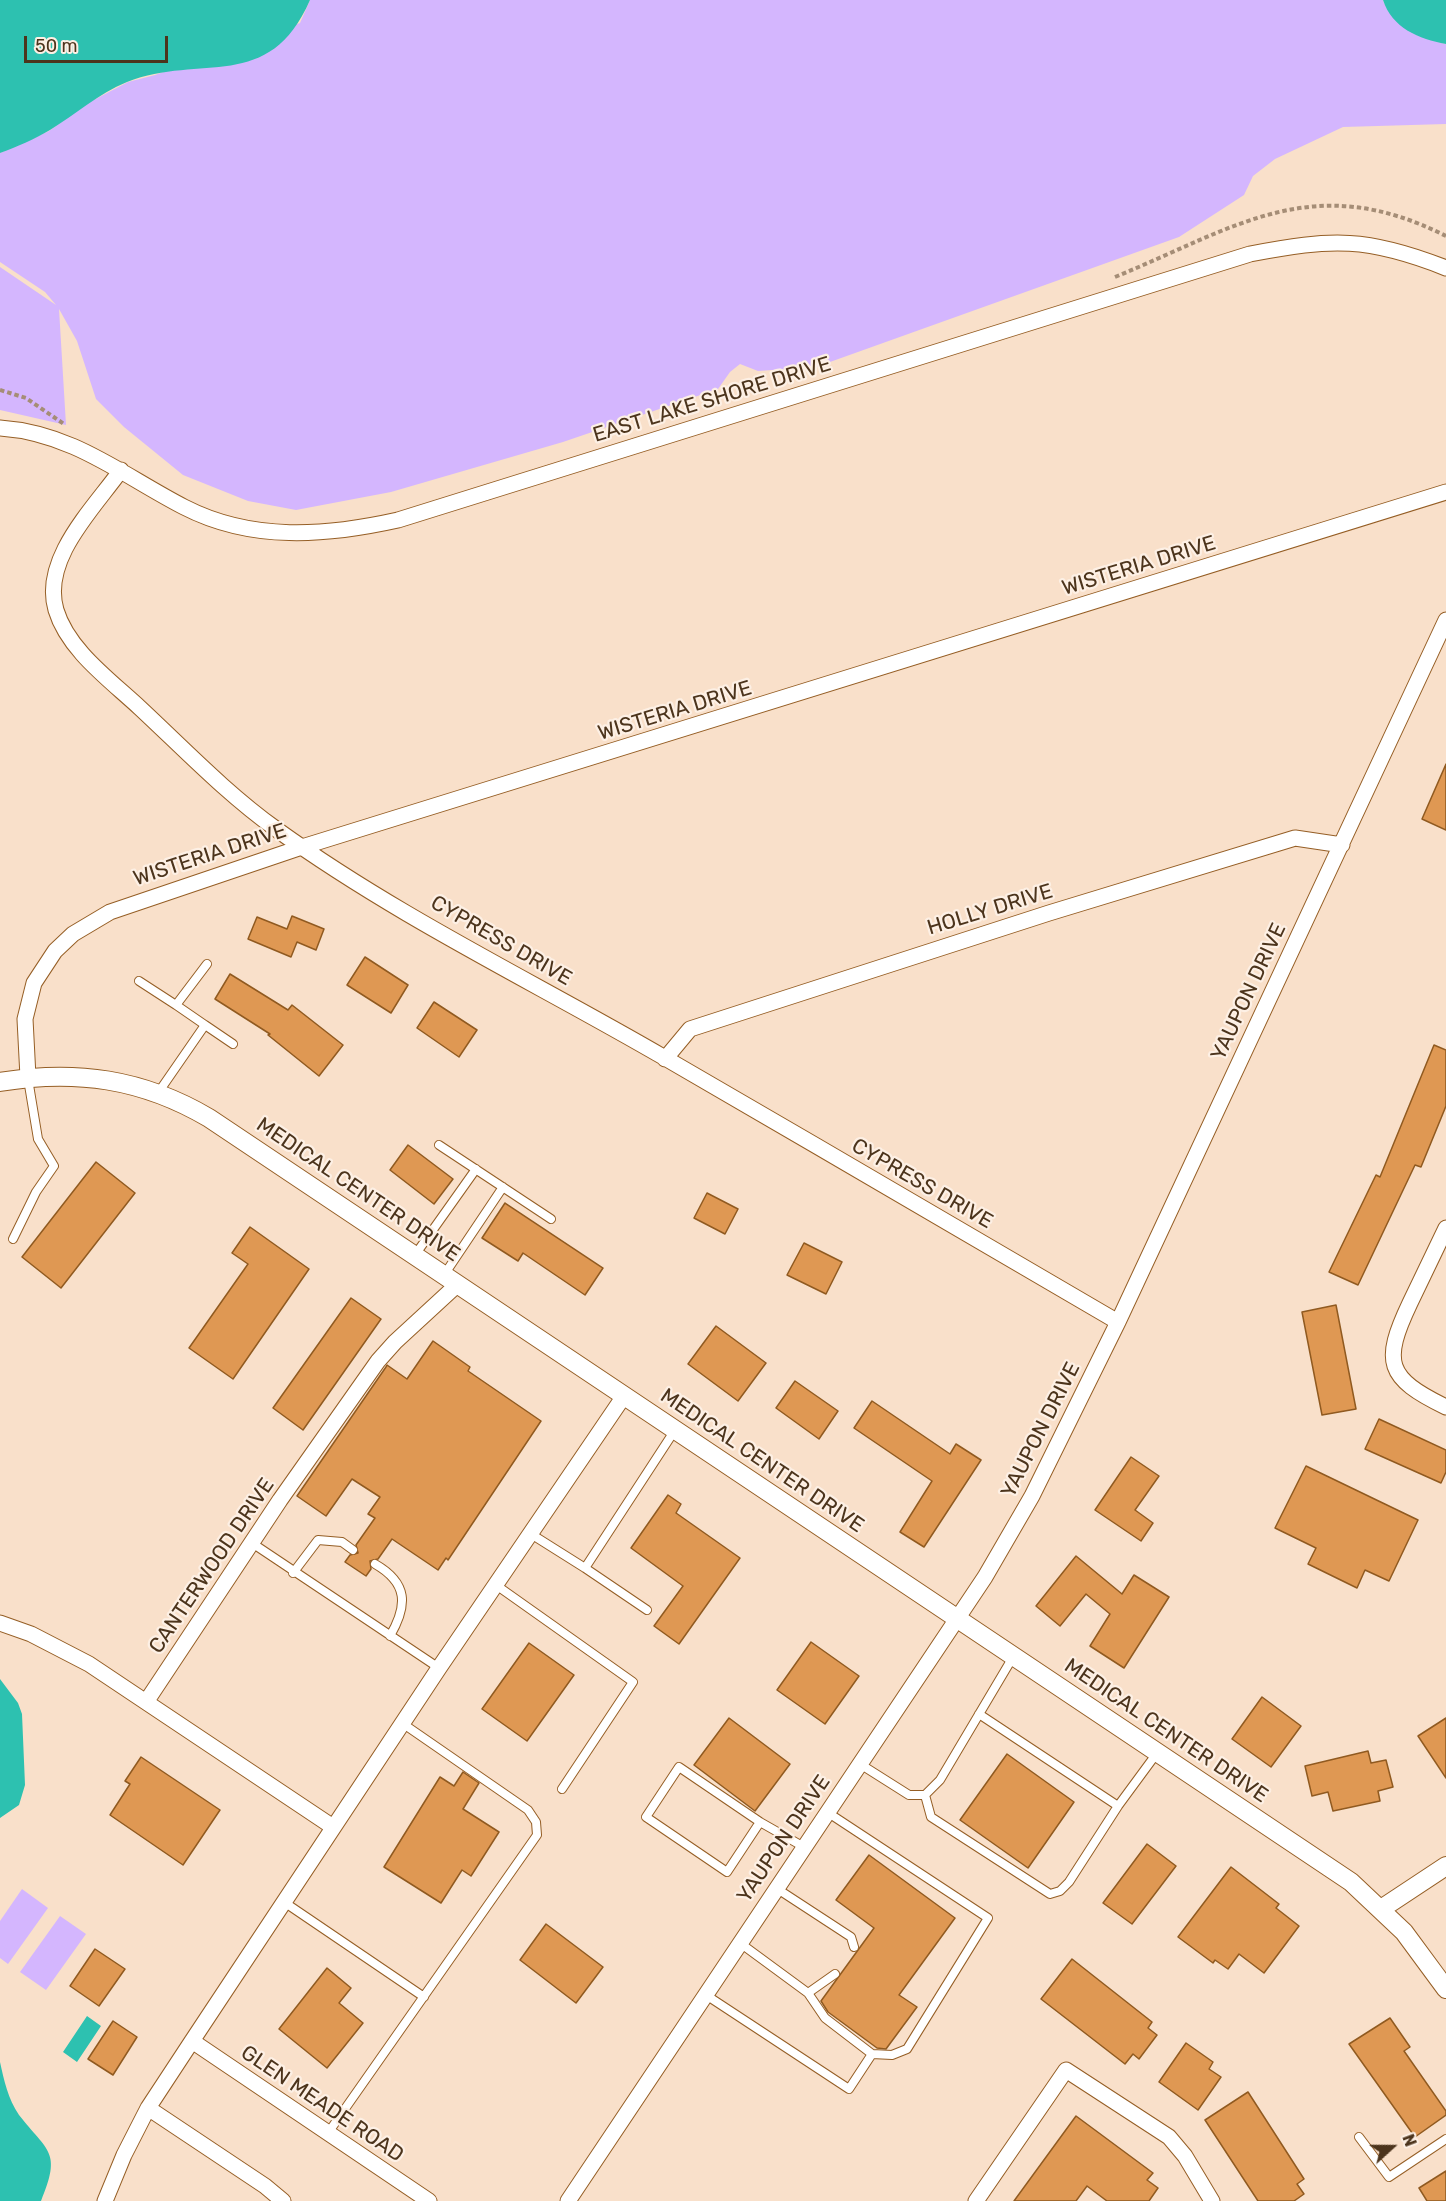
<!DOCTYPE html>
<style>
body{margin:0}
#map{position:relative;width:1446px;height:2201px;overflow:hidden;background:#f9e0ca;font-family:Rubik,sans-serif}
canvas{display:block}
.north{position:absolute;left:1362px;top:2117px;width:60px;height:60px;-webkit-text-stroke:4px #fdf0e5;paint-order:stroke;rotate:69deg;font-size:16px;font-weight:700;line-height:24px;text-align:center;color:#4c341c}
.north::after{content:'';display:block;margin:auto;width:21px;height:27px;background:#4c341c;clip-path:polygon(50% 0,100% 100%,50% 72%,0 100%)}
.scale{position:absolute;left:24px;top:36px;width:144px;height:27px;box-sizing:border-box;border:3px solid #4c341c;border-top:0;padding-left:8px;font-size:18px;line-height:21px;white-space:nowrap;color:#4c341c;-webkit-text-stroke:4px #fdf0e5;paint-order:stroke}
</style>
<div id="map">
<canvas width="1446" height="2201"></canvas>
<div class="north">N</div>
<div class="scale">50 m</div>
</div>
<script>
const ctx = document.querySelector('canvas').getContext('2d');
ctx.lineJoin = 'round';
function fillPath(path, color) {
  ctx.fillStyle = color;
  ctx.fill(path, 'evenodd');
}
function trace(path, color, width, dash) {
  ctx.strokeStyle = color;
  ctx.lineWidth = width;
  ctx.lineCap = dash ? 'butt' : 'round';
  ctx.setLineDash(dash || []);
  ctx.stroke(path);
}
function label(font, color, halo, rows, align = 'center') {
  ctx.font = font + ' Rubik,sans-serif';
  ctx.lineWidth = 4.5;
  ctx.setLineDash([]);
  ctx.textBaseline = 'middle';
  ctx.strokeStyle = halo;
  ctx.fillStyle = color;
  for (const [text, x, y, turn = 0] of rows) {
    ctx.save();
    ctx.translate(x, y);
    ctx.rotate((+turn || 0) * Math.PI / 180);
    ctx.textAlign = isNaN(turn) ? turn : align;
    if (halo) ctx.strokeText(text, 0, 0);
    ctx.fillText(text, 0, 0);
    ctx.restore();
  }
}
fillPath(new Path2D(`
 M 310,0 L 1383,0 C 1389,20 1426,40 1446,44 L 1446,124 L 1343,127 L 1275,159 L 1253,176 L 1244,195 L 1179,237 L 816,367 L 758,371 L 740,364 L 730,372 L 718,389 L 563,442 L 391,492 L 296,510 L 248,501 L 183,475 L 124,427 L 96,399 L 77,341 L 59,309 L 66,425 L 0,410 L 0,267 L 56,305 L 45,292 L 0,262 L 0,153 L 49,131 L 86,104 L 128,82 L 155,75 L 300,23 Z
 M 22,1889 L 48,1908 L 8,1964 L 0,1958 L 0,1921 Z
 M 60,1916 L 86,1934 L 46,1990 L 20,1972 Z`), '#d4b6fe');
fillPath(new Path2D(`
 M 0,0 L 310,0 C 269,94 201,53 127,82 C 98,94 76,114 50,130 C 35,139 16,147 0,153 Z
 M 1383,0 L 1446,0 L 1446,44 C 1419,39 1392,28 1383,0 Z
 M 0,1679 L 18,1703 L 22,1714 L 25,1785 L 19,1805 L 0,1818 Z
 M 87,2016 L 101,2026 L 77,2062 L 63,2052 Z
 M 0,2062 C 4,2080 8,2099 19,2115 C 48,2152 62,2151 41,2201 L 0,2201 Z`), '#2dc1b0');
const building = new Path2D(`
 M 1446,764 L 1446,830 L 1422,819 Z
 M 292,916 L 324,929 L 316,950 L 297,942 L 291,957 L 248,939 L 257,917 L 287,929 Z
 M 365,957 L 408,985 L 391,1013 L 347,985 Z
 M 230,974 L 288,1010 L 292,1005 L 343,1045 L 319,1076 L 268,1035 L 270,1034 L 215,999 Z
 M 434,1002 L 477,1030 L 459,1057 L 417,1028 Z
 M 1434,1045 L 1446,1050 L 1446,1106 L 1421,1167 L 1415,1165 L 1358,1285 L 1329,1272 L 1376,1175 L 1380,1177 Z
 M 408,1145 L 453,1179 L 434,1204 L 390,1170 Z
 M 96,1162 L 135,1193 L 61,1288 L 22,1257 Z
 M 707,1193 L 738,1209 L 725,1234 L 694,1218 Z
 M 505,1203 L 603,1268 L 585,1295 L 523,1253 L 518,1261 L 482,1238 Z
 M 250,1227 L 309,1269 L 233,1379 L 189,1348 L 248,1264 L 232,1253 Z
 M 804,1243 L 842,1262 L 826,1294 L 787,1275 Z
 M 351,1298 L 381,1319 L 303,1430 L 273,1408 Z
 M 1336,1305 L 1356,1409 L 1322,1415 L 1302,1312 Z
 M 716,1326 L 766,1363 L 738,1401 L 688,1364 Z
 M 433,1341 L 470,1367 L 468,1371 L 541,1421 L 448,1560 L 446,1558 L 438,1570 L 392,1539 L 378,1559 L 370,1561 L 371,1569 L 366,1576 L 345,1562 L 350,1555 L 358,1553 L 356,1545 L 375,1518 L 368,1514 L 380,1497 L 352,1479 L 326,1516 L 297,1496 L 386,1367 L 387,1365 L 407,1379 Z
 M 795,1381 L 838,1411 L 819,1439 L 776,1408 Z
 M 872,1401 L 950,1454 L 956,1444 L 981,1460 L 924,1547 L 900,1532 L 932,1481 L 854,1428 Z
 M 1379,1419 L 1446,1450 L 1446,1472 L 1441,1483 L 1365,1449 Z
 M 1131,1457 L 1159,1476 L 1135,1510 L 1153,1523 L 1141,1541 L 1095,1510 Z
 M 1306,1466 L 1418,1520 L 1389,1581 L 1365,1570 L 1357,1588 L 1308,1564 L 1316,1548 L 1275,1528 Z
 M 668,1495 L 681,1504 L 676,1513 L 740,1558 L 679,1644 L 654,1626 L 683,1586 L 631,1548 Z
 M 1076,1556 L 1122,1594 L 1134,1575 L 1169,1597 L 1124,1668 L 1090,1646 L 1110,1614 L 1086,1594 L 1060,1626 L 1036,1606 Z
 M 811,1642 L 859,1676 L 825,1724 L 777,1690 Z
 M 529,1643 L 574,1675 L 527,1741 L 482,1709 Z
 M 1262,1697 L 1301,1726 L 1271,1767 L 1232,1739 Z
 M 729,1718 L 790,1764 L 755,1811 L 694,1765 Z
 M 1446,1718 L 1446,1778 L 1418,1736 Z
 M 1368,1751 L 1371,1763 L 1386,1760 L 1393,1787 L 1378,1791 L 1380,1801 L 1333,1811 L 1328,1792 L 1312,1796 L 1305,1766 Z
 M 1007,1754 L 1074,1802 L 1028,1868 L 960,1820 Z
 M 141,1757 L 220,1810 L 183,1865 L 110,1815 L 130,1784 L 125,1781 Z
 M 463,1772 L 479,1783 L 463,1809 L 499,1832 L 471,1876 L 462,1870 L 441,1903 L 384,1867 L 440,1777 L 454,1786 Z
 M 1147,1844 L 1176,1866 L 1132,1924 L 1103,1903 Z
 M 869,1855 L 955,1918 L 899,1995 L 917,2007 L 886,2049 L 877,2048 L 828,2012 L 821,2001 L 874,1928 L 836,1900 Z
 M 1231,1867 L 1279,1904 L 1276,1908 L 1299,1926 L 1264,1973 L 1239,1954 L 1228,1969 L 1215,1960 L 1213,1963 L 1178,1937 Z
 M 546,1924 L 603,1967 L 576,2003 L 520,1960 Z
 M 95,1949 L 125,1969 L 99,2006 L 70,1986 Z
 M 1072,1959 L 1152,2022 L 1148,2028 L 1157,2035 L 1139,2059 L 1133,2054 L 1125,2064 L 1041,1999 Z
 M 327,1968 L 351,1988 L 339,2003 L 363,2023 L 327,2068 L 279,2029 Z
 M 1390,2018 L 1410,2047 L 1404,2051 L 1446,2111 L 1446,2115 L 1415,2137 L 1349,2044 Z
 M 113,2021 L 137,2037 L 113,2075 L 88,2059 Z
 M 1186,2043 L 1213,2062 L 1209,2069 L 1221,2077 L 1198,2110 L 1159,2082 Z
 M 1248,2092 L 1304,2179 L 1297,2184 L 1304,2194 L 1294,2201 L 1258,2201 L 1205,2120 Z
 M 1076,2116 L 1153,2173 L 1147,2180 L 1158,2188 L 1149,2201 L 1107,2201 L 1087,2186 L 1076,2201 L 1014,2201 Z
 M 1446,2171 L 1446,2201 L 1427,2201 L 1419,2188 Z`);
fillPath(building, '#df9853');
trace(building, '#905a20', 1.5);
const service = new Path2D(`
 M 139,981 L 176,1005
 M 205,1025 L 233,1044
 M 158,1093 L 205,1025 L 176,1005 L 207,964
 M 439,1145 L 551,1219
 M 13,1239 L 36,1192 L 54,1166 L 38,1139 L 28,1079
 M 415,1255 L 476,1169
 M 444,1275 L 503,1187
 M 531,1534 L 585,1568 L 675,1430
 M 252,1543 L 439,1668
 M 375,1564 C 408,1583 408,1605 390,1636
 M 585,1568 L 647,1610
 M 293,1573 L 318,1540 L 342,1542 L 353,1550
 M 496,1585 L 633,1682 L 562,1789
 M 979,1714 L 1118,1806 L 1157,1753
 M 860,1764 L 909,1795 L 925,1795 L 940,1780 L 1013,1657
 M 925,1795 L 931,1817 L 1050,1894 L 1060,1891 L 1069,1882 L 1118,1806
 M 760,1822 L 727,1872 L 646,1817 L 679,1767 L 760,1822 L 804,1847
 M 776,1888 L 851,1937 L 854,1947
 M 284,1902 L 424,1997
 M 740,1943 L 808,1993 L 825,2018 L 872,2054 L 892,2055 L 907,2049 L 988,1918 L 827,1812
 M 808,1993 L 835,1974
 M 706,1995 L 849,2089 L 872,2054
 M 328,2133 L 537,1835 L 536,1822 L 528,1810 L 402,1723
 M 1359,2137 L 1389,2177 L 1446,2139`);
const minor = new Path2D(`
 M 0,428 C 73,433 122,475 184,507 C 252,542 326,536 398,520 L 1250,254 C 1332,238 1368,237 1446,268
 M 121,470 C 94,508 41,559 56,610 C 68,650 110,680 140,708 C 184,749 227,794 276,829 C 398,917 536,983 665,1058 C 816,1146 968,1233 1118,1322
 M 665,1059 L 690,1029 L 1049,913 L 1295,838 L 1342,845
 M 28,1077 L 25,1019 L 34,983 L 55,951 L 73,934 L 110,912 L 302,847 L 1446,492
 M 1446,1228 C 1434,1253 1422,1278 1410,1303 C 1382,1362 1386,1378 1446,1407
 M 0,1623 L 31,1634 L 89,1664 L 333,1827
 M 146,1702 L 280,1500 L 378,1361 L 395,1342 L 458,1284
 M 192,2041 L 429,2201
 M 148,2108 L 265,2186 L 283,2201
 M 105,2201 L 124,2155 L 148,2108 L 192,2041 L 439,1668 L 624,1396
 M 568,2201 L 985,1577 L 1032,1496 L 1118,1322 L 1446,620
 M 976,2201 L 1066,2070 L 1169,2137 L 1185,2156 L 1212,2201`);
const tertiary = new Path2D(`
 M 0,1082 C 75,1069 143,1079 209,1118 L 1351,1882 L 1404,1932 L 1446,1989
 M 1381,1909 L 1446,1866`);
trace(service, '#955e25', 10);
trace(minor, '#955e25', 17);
trace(tertiary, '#955e25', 20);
trace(new Path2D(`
 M 1115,277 C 1237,227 1313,169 1446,236
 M 0,390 L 26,398 L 64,424`), '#a58d76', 4, [4.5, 3]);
trace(service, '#fff', 8);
trace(minor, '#fff', 15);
trace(tertiary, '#fff', 18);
label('21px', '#4c341c', '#fdf0e5', [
 ["EAST LAKE SHORE DRIVE",712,400,-17],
 ["WISTERIA DRIVE",1139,566,-17],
 ["WISTERIA DRIVE",675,711,-17],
 ["WISTERIA DRIVE",210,855,-18],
 ["HOLLY DRIVE",990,910,-17],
 ["CYPRESS DRIVE",501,941,30],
 ["YAUPON DRIVE",1249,992,-65],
 ["CYPRESS DRIVE",922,1184,30],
 ["MEDICAL CENTER DRIVE",358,1190,34],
 ["YAUPON DRIVE",1041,1430,-63],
 ["MEDICAL CENTER DRIVE",762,1461,34],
 ["CANTERWOOD DRIVE",212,1566,-56],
 ["MEDICAL CENTER DRIVE",1166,1731,34],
 ["YAUPON DRIVE",784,1839,-56],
 ["GLEN MEADE ROAD",322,2104,34]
]);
</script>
